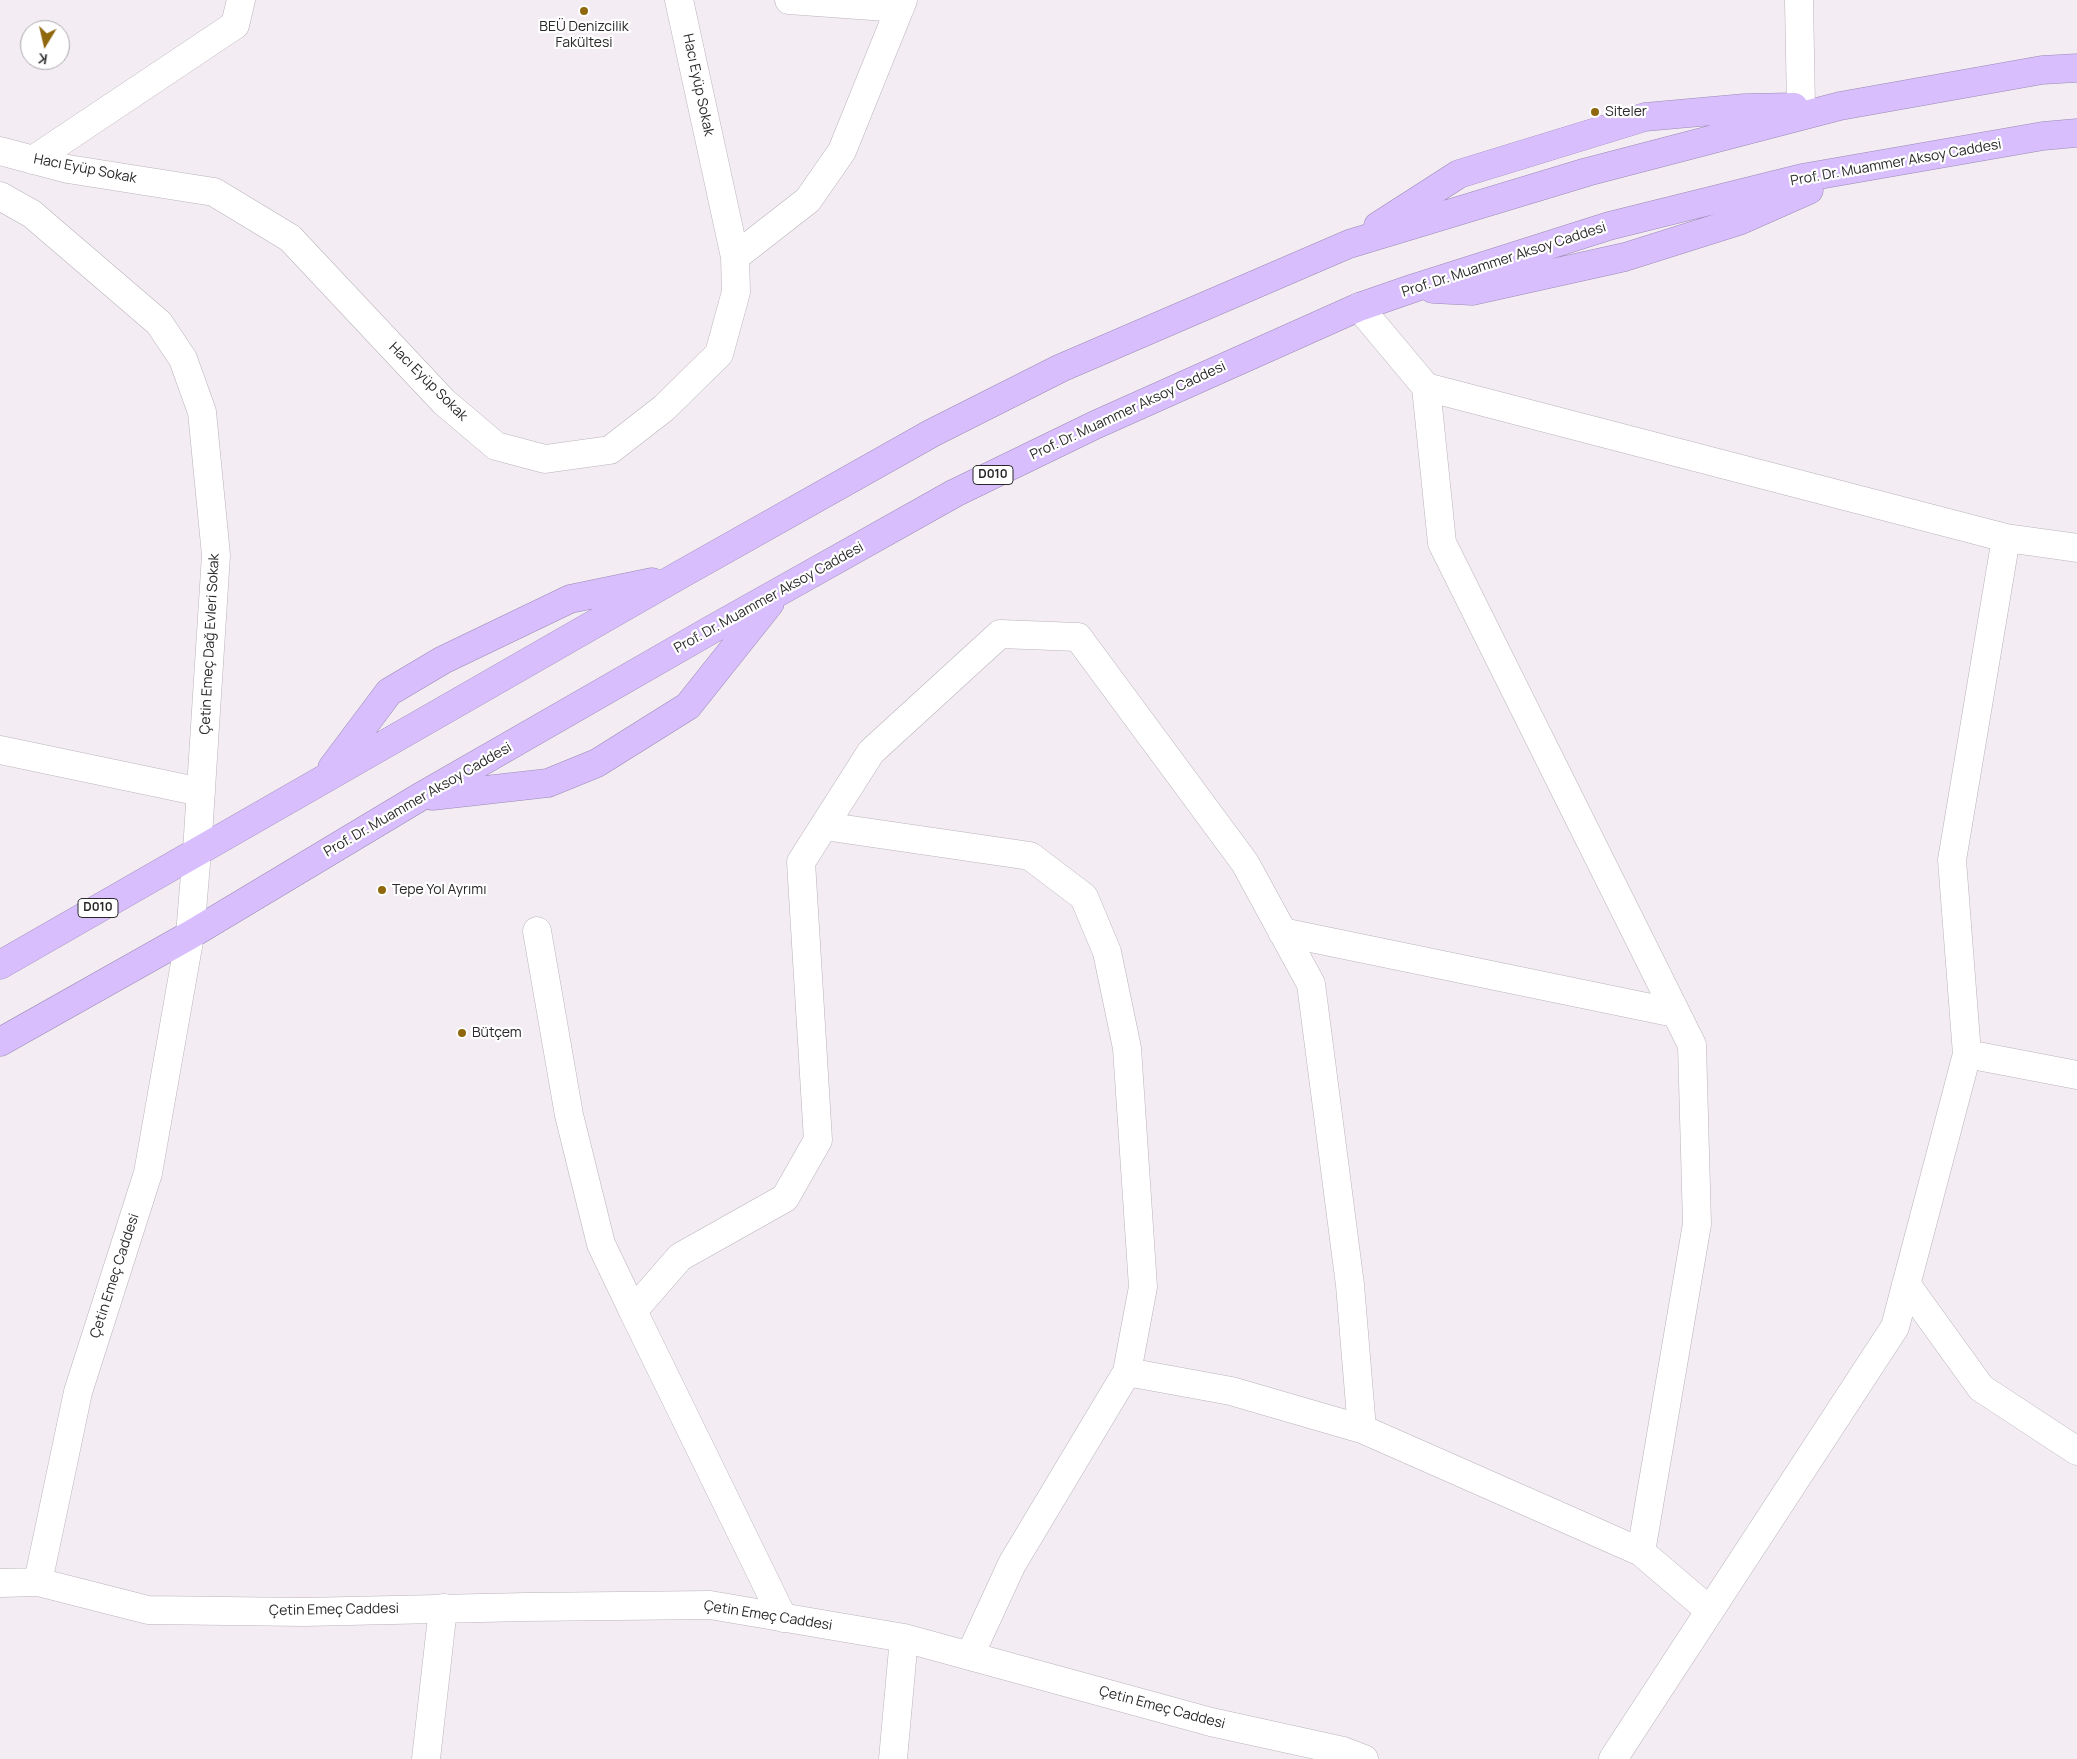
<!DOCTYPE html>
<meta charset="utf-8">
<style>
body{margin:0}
#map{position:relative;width:2077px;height:1759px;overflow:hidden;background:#f3ecf3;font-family:Manrope,sans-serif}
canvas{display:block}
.north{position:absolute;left:20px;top:20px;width:50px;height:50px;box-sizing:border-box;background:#fff;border:1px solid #aaa9aa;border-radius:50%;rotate:189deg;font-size:14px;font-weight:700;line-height:20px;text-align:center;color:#2a282a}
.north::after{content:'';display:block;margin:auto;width:18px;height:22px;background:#8f670d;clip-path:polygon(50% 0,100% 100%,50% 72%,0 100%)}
</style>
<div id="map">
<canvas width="2077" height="1759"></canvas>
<div class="north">K</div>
</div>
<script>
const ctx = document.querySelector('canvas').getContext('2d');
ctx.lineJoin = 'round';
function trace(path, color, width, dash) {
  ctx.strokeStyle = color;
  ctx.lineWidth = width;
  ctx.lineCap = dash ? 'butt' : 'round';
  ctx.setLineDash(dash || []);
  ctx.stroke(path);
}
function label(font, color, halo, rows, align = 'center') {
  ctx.font = font + ' Manrope,sans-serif';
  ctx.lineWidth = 4.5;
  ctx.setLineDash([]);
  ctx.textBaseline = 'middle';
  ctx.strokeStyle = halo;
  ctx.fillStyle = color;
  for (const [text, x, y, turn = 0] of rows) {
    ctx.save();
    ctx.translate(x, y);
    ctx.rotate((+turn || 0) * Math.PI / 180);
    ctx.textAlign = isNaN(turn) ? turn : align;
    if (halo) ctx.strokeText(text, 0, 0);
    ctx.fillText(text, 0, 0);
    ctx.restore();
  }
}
const minor = new Path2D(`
 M 789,0 L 900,8
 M 1799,0 L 1801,107
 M 0,151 L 68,169 L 214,192 L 290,238 L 444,402 L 496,446 L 545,459 L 610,450 L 664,408 L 719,354 L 736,292 L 735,257 L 679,0
 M 33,160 L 235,25 L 241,0
 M 0,196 L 32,214 L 159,323 L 183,359 L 202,412 L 216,555 L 197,851 L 190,935 L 148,1173 L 78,1392 L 38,1582 L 148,1610 L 304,1612 L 526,1607 L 710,1605 L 904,1638 L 1211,1722 L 1343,1751 L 1364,1759
 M 735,257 L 808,200 L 842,151 L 903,0
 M 1359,307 L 1426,387 L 1442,543 L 1692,1045 L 1697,1224 L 1641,1552
 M 1426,387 L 2006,538 L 2077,548
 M 0,750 L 201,792
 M 824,826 L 1030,856 L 1084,897 L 1107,952 L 1127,1048 L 1143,1287 L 1127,1372 L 1012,1564 L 970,1655
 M 537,931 L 569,1115 L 601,1244 L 633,1311
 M 1282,932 L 1675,1013
 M 1967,1054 L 2077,1075
 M 1906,1284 L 1981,1388 L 2077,1451
 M 1127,1372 L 1231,1391 L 1362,1429 L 1641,1552 L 1709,1610
 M 0,1583 L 38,1582
 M 783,1618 L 633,1311 L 680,1257 L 785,1198 L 818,1140 L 801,862 L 871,752 L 1000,634 L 1078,637 L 1245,863 L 1311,984 L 1350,1285 L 1362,1429
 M 426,1759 L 443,1608
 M 893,1759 L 904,1638
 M 1613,1759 L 1895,1327 L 1967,1054 L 1952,860 L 2006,538`);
const highway = new Path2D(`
 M 1378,226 L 1459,174 L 1645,117 L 1745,108 L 1794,107
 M 1433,289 L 1472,291 L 1625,257 L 1739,221 L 1809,190
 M 332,768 L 389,692 L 443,660 L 570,599 L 652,582
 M 432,796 L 548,783 L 597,763 L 688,706 L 770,603
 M 0,965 L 678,576 L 932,433 L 1061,368 L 1349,244 L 1587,172 L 1840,106 L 2042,70 L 2077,68
 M 0,1042 L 190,935 L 420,797 L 709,631 L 955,493 L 1095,425 L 1359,307 L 1414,288 L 1609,226 L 1802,178 L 2043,136 L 2077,133`);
trace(minor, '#bab4ba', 29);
trace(highway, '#9b8ab3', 29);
trace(minor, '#fff', 28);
trace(highway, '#d8befd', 28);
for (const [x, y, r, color] of [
 [584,11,5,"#8f670d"],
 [1595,112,5,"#8f670d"],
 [382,890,5,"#8f670d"],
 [462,1033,5,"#8f670d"]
]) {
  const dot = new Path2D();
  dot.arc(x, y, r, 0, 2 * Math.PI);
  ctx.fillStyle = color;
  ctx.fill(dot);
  trace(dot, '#fff', 2);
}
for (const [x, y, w] of [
 [993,475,40],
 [98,908,40]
]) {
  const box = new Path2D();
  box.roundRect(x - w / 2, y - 9.5, w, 19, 4);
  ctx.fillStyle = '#fff';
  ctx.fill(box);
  trace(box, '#2a282a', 1);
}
label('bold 12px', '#2a282a', null, [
 ["D010",993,475],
 ["D010",98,908]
]);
label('14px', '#2a282a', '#fff', [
 ["BEÜ Denizcilik",584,27,"center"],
 ["Fakültesi",584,43,"center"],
 ["Siteler",1605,112],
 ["Tepe Yol Ayrımı",392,890],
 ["Bütçem",472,1033]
], 'left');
label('14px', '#2a282a', '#fff', [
 ["Hacı Eyüp Sokak",698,85,78],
 ["Prof. Dr. Muammer Aksoy Caddesi",1896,163,-10],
 ["Hacı Eyüp Sokak",85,169,11],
 ["Prof. Dr. Muammer Aksoy Caddesi",1504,260,-18],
 ["Hacı Eyüp Sokak",428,382,45],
 ["Prof. Dr. Muammer Aksoy Caddesi",1128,411,-25],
 ["Prof. Dr. Muammer Aksoy Caddesi",769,598,-29],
 ["Çetin Emeç Dağ Evleri Sokak",210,644,-87],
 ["Prof. Dr. Muammer Aksoy Caddesi",418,800,-30],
 ["Çetin Emeç Caddesi",115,1276,-72],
 ["Çetin Emeç Caddesi",334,1610,-1],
 ["Çetin Emeç Caddesi",768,1616,9],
 ["Çetin Emeç Caddesi",1162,1708,15]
]);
</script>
